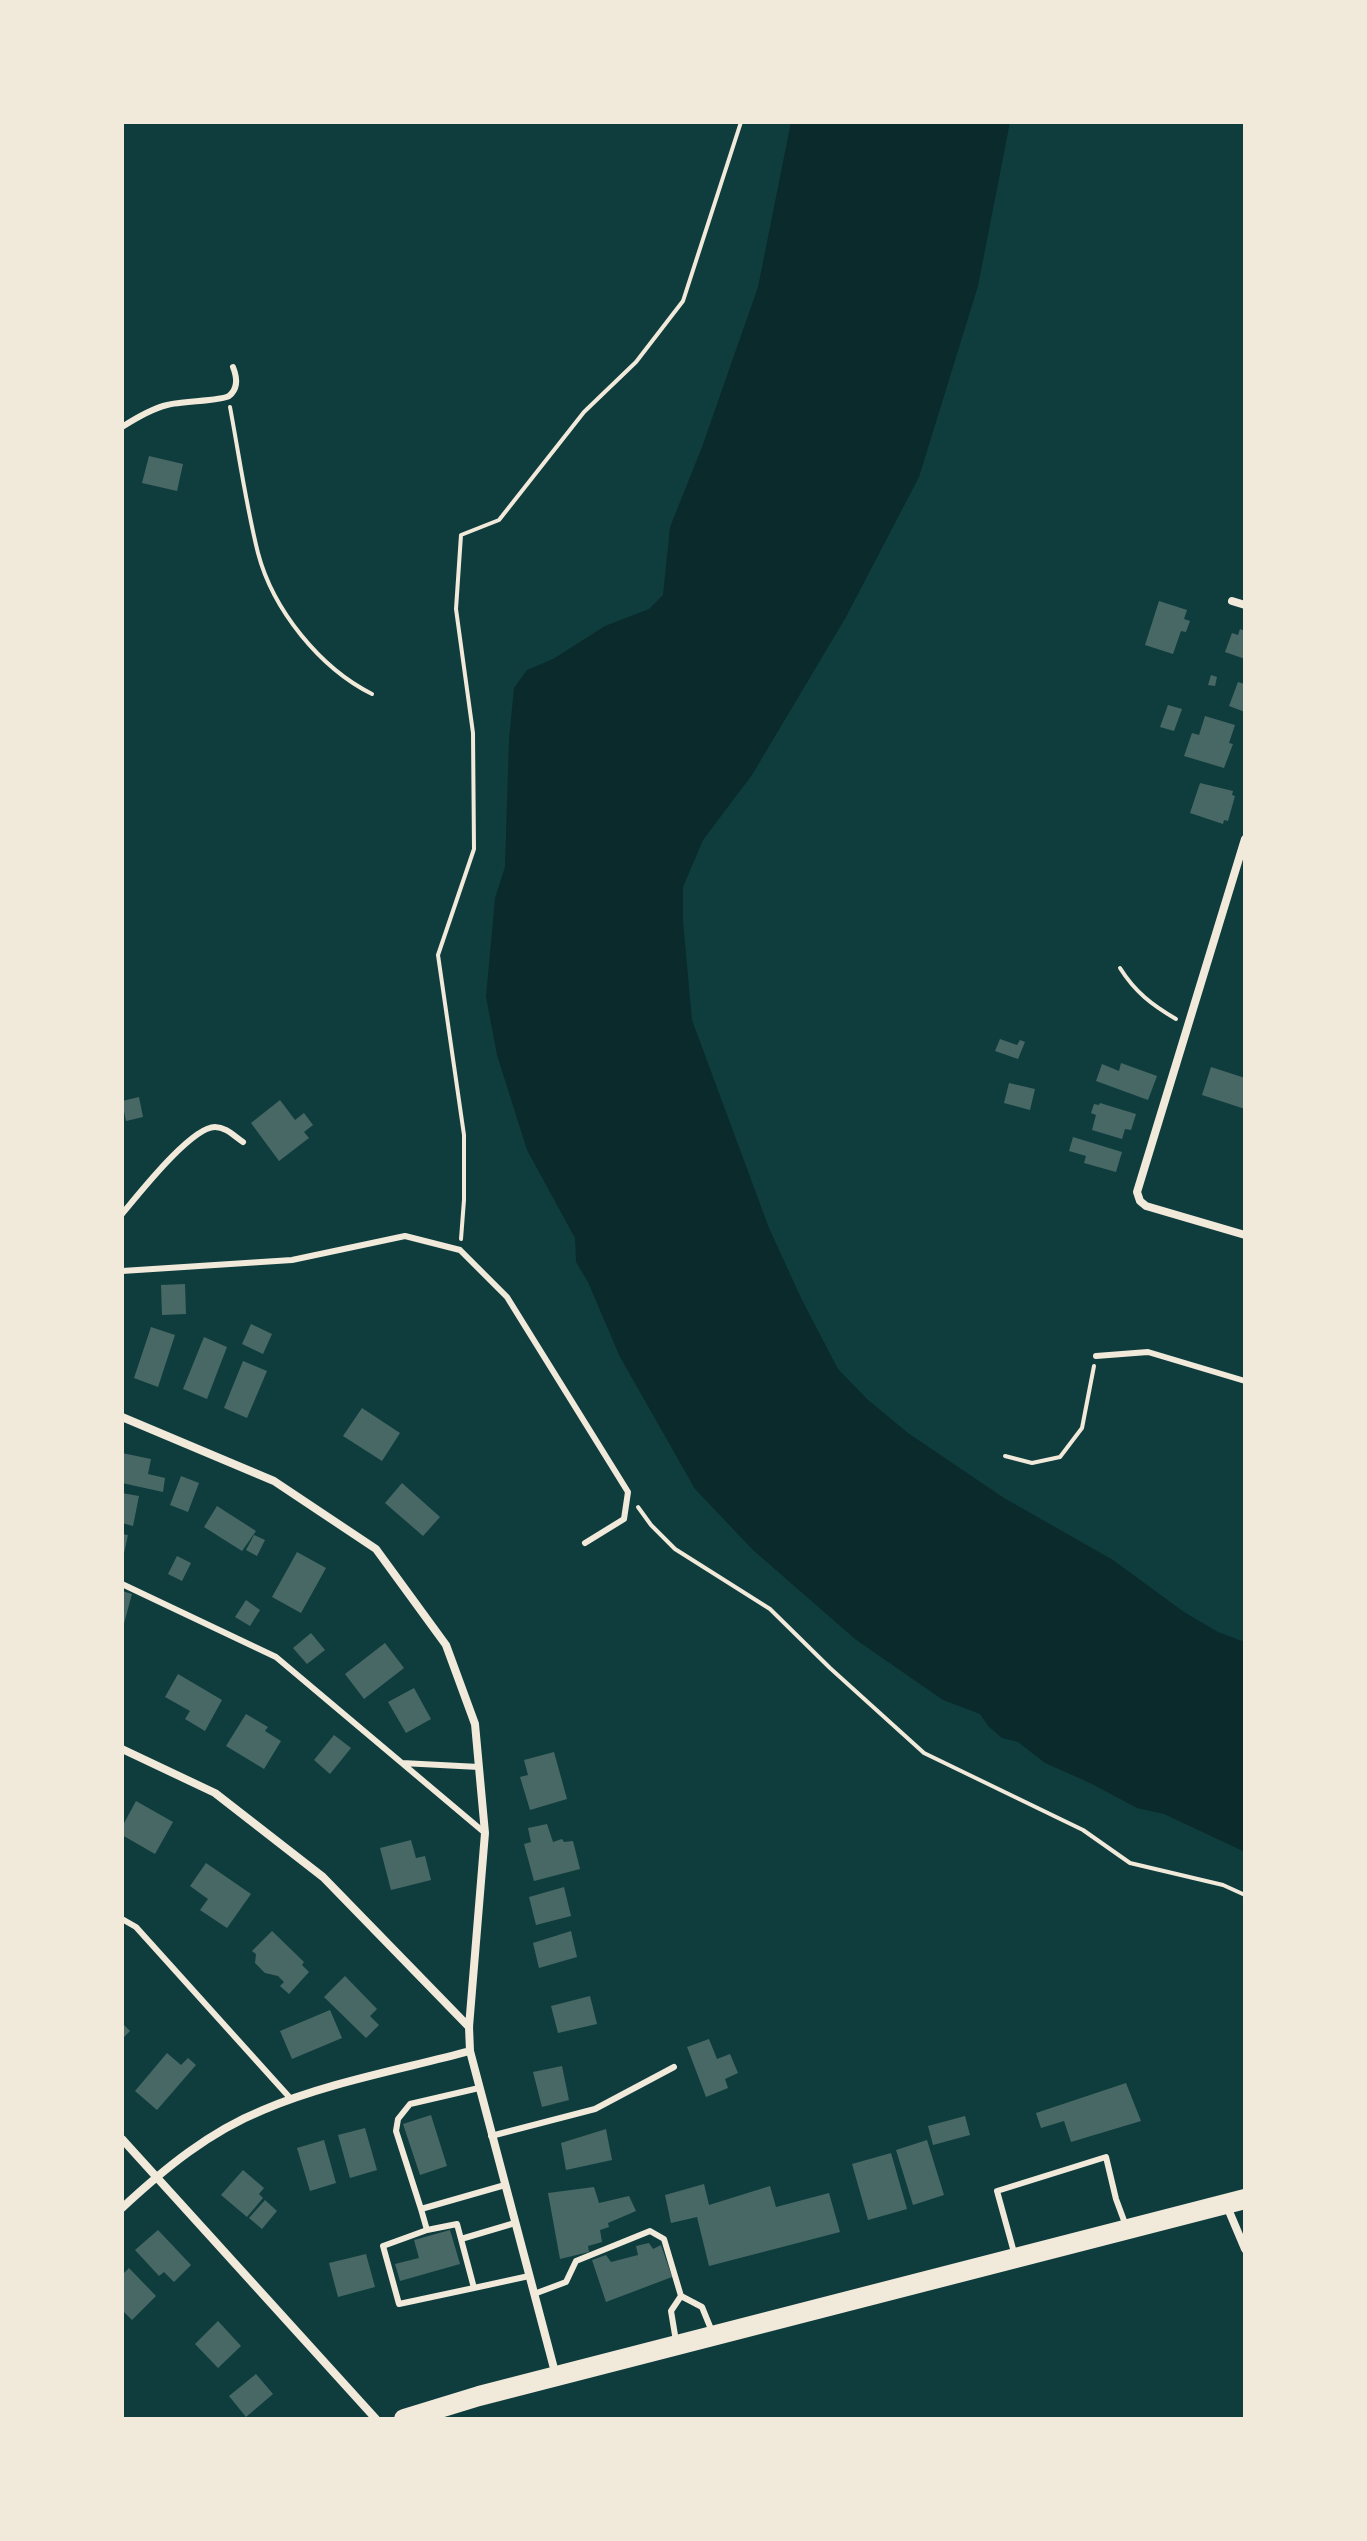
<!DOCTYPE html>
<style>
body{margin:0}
#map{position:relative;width:1367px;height:2541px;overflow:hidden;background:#0f3d3e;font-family:Ubuntu,sans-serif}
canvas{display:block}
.frame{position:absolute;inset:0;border:124px solid #f1e9da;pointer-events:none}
</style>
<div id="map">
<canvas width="1367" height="2541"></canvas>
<div class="frame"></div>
</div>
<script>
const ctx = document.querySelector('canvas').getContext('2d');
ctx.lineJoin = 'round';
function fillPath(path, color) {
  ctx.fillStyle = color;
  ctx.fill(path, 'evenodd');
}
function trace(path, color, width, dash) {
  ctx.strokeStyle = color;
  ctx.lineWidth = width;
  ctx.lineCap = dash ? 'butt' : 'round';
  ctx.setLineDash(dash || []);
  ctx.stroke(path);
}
fillPath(new Path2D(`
 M 791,122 L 1010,122 L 978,286 L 919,477 L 846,617 L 752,775 L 703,840 L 683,887 L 683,921 L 692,1020 L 769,1228 L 802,1300 L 838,1369 L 867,1399 L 908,1433 L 1004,1498 L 1113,1560 L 1184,1612 L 1218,1632 L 1245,1642 L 1245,1852 L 1164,1814 L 1137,1808 L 1090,1783 L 1045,1763 L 1018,1742 L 1002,1738 L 988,1726 L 980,1714 L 943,1700 L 855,1639 L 753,1550 L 695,1489 L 620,1357 L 588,1282 L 576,1262 L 575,1238 L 527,1150 L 497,1055 L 486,997 L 495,898 L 505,867 L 509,739 L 514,688 L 527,670 L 553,659 L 605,626 L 649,609 L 663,595 L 670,527 L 702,447 L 758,287 Z`), '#0a2a2b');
fillPath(new Path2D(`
 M 149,456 L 183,464 L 177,491 L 142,483 Z
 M 1159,601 L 1187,610 L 1184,619 L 1190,621 L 1186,632 L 1181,631 L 1173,654 L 1145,645 Z
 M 1240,629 L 1245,631 L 1245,659 L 1225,652 L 1232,633 L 1238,635 Z
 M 1211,675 L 1217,677 L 1215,686 L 1208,685 Z
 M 1238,682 L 1245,684 L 1245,712 L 1229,706 Z
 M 1168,705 L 1182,709 L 1174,731 L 1160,727 Z
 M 1205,716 L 1235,725 L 1229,743 L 1233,744 L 1224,768 L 1184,756 L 1192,733 L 1199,735 Z
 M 1200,783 L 1233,791 L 1232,795 L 1235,796 L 1228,821 L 1224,820 L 1223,824 L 1190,813 Z
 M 1000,1039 L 1017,1045 L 1020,1040 L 1025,1042 L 1018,1059 L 995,1051 Z
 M 1121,1063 L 1157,1076 L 1148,1100 L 1096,1081 L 1102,1064 L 1119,1071 Z
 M 1211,1067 L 1245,1078 L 1245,1109 L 1202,1095 Z
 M 1009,1083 L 1035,1089 L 1030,1110 L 1004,1103 Z
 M 139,1097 L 143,1117 L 126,1121 L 122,1101 Z
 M 280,1100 L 295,1120 L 304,1113 L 313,1125 L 304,1132 L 309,1138 L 279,1161 L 251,1123 Z
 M 1100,1103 L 1136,1114 L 1131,1130 L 1125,1129 L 1122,1139 L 1092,1130 L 1096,1115 L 1091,1113 L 1094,1104 L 1099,1105 Z
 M 1073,1137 L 1122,1152 L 1116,1172 L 1084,1163 L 1086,1156 L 1069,1151 Z
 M 185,1284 L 186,1314 L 162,1315 L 161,1285 Z
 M 251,1324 L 272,1334 L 263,1354 L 242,1344 Z
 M 151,1327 L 175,1335 L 158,1387 L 134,1378 Z
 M 204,1337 L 227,1347 L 207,1399 L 183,1389 Z
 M 243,1361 L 267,1371 L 247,1418 L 224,1408 Z
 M 362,1408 L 400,1433 L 382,1461 L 343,1436 Z
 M 122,1453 L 151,1459 L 148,1474 L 165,1478 L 163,1492 L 122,1483 Z
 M 181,1476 L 199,1483 L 188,1512 L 170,1505 Z
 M 402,1483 L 440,1517 L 423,1536 L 385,1503 Z
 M 122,1493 L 139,1496 L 133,1526 L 122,1523 Z
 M 217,1506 L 256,1531 L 242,1551 L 204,1527 Z
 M 122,1534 L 128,1535 L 123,1558 L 122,1558 Z
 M 254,1535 L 265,1540 L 257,1556 L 246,1550 Z
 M 297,1552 L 326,1568 L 301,1613 L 272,1597 Z
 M 177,1556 L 191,1563 L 182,1581 L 168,1574 Z
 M 122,1591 L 132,1594 L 123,1627 L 122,1627 Z
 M 246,1600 L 260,1610 L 250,1626 L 235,1617 Z
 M 311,1633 L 325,1650 L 307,1664 L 293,1648 Z
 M 385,1643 L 404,1668 L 364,1699 L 345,1674 Z
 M 178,1674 L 222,1700 L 205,1731 L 185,1719 L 190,1711 L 165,1697 Z
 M 414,1688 L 431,1719 L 406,1733 L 388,1702 Z
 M 246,1714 L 268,1727 L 265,1731 L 281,1741 L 264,1769 L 226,1746 Z
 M 334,1735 L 351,1748 L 330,1774 L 314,1760 Z
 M 554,1752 L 567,1799 L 530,1810 L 520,1777 L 528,1775 L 524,1760 Z
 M 136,1801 L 173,1822 L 155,1854 L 122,1835 L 122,1827 Z
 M 547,1824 L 553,1842 L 562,1839 L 564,1842 L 573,1841 L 580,1869 L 534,1881 L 524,1844 L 531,1842 L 528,1828 Z
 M 411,1840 L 416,1858 L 425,1856 L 431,1880 L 391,1890 L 380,1848 Z
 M 206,1863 L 251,1894 L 227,1928 L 200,1910 L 208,1899 L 190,1886 Z
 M 564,1887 L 571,1916 L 536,1925 L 529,1897 Z
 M 272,1931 L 304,1962 L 302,1965 L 309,1972 L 289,1994 L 280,1986 L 284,1982 L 278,1976 L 265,1973 L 255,1963 L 256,1954 L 252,1951 Z
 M 571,1931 L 577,1957 L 539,1968 L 533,1943 Z
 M 345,1976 L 377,2009 L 370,2016 L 379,2025 L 366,2038 L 324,1997 Z
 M 590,1996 L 597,2024 L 558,2033 L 551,2006 Z
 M 330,2010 L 342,2038 L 292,2059 L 280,2031 Z
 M 122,2023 L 130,2031 L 122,2039 Z
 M 709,2039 L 717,2059 L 730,2054 L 738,2073 L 725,2079 L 728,2088 L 706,2097 L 687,2047 Z
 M 167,2053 L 181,2065 L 188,2058 L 196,2065 L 157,2110 L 135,2091 Z
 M 562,2066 L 569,2100 L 542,2107 L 533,2072 Z
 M 1126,2083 L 1141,2121 L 1071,2142 L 1064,2121 L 1041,2128 L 1036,2113 Z
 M 431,2115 L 447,2166 L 420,2175 L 403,2124 Z
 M 965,2116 L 970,2135 L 933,2145 L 928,2126 Z
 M 365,2128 L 377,2170 L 350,2178 L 338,2135 Z
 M 606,2129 L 612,2160 L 566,2170 L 561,2143 Z
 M 324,2140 L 336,2183 L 310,2191 L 297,2148 Z
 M 927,2140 L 944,2195 L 913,2205 L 896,2150 Z
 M 891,2153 L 907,2209 L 868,2220 L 852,2164 Z
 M 243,2170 L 264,2188 L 259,2194 L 263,2198 L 247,2217 L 221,2195 Z
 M 704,2184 L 709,2205 L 770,2186 L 776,2207 L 829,2193 L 840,2232 L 709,2266 L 697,2217 L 671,2223 L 665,2195 Z
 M 594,2187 L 599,2203 L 629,2196 L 636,2211 L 608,2223 L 609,2227 L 600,2230 L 602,2242 L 588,2246 L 589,2252 L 560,2259 L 548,2193 Z
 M 265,2200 L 277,2211 L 262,2229 L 249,2218 Z
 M 158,2230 L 191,2265 L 174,2282 L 164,2272 L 159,2276 L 135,2250 Z
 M 450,2230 L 460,2264 L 400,2281 L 395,2264 L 419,2258 L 414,2240 Z
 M 649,2243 L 653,2249 L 661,2245 L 672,2277 L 606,2302 L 592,2260 L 606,2255 L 611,2262 L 638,2255 L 636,2246 Z
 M 366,2254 L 375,2287 L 338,2297 L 329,2263 Z
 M 129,2268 L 156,2296 L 132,2320 L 122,2310 L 122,2275 Z
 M 218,2321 L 241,2346 L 218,2368 L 195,2344 Z
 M 256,2374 L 273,2394 L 246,2417 L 229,2396 Z`), '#486865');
trace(new Path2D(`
 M 230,407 C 239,455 246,505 258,553 C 273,610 320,668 372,694
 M 1120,968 C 1135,992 1152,1005 1176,1019
 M 461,1239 L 464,1200 L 464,1135 L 438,955 L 474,849 L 473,733 L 456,609 L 461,535 L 499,520 L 584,412 L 636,362 L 683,301 L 741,122
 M 1005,1456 L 1032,1463 L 1060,1457 L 1082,1428 L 1094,1366
 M 638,1507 L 651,1525 L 675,1549 L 770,1609 L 830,1668 L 924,1753 L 1083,1830 L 1130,1863 L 1223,1885 L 1245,1895`), '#f1e9da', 4);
trace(new Path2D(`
 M 122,427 C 136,418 151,409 167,405 C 181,401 222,401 229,396 C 239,388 237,377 233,367
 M 122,1214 C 138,1195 191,1127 215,1127 C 226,1127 234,1136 243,1142
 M 122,1271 L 292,1260 L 405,1236 L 460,1250 L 507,1297 L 628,1492 L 624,1519 L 585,1543
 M 1096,1356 L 1148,1352 L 1245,1381
 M 122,1584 L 276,1657 L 485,1833
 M 402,1763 L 479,1767
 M 122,1919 L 136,1927 L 291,2099
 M 479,2088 L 410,2104 L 398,2119 L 396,2131 L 421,2209 L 505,2185
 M 491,2136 L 595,2109 L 674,2067
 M 421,2209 L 427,2230 L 457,2224 L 474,2288 L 529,2276
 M 427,2230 L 383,2246 L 399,2304 L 474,2288
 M 461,2239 L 515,2223
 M 1015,2256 L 997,2191 L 1106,2157 L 1116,2199 L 1126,2226
 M 534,2294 L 566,2282 L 576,2261 L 650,2231 L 664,2239 L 681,2296 L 671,2311 L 676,2341
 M 681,2296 L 702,2307 L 713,2334`), '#f1e9da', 6);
trace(new Path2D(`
 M 1232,601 L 1245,605
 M 1245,839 L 1137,1192 L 1140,1201 L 1146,1206 L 1245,1235
 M 122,1417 L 274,1481 L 376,1549 L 446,1645 L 475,1724 L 485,1833 L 469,2027 L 470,2051 L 556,2376
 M 122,1749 L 215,1793 L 323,1877 L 469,2027
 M 122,2139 L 376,2419
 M 1226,2204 L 1245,2249
 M 122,2208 C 165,2168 209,2132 263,2110 C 326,2083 403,2069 470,2051`), '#f1e9da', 8);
trace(new Path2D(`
 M 404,2419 L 479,2396 L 1245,2199`), '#f1e9da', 20);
</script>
